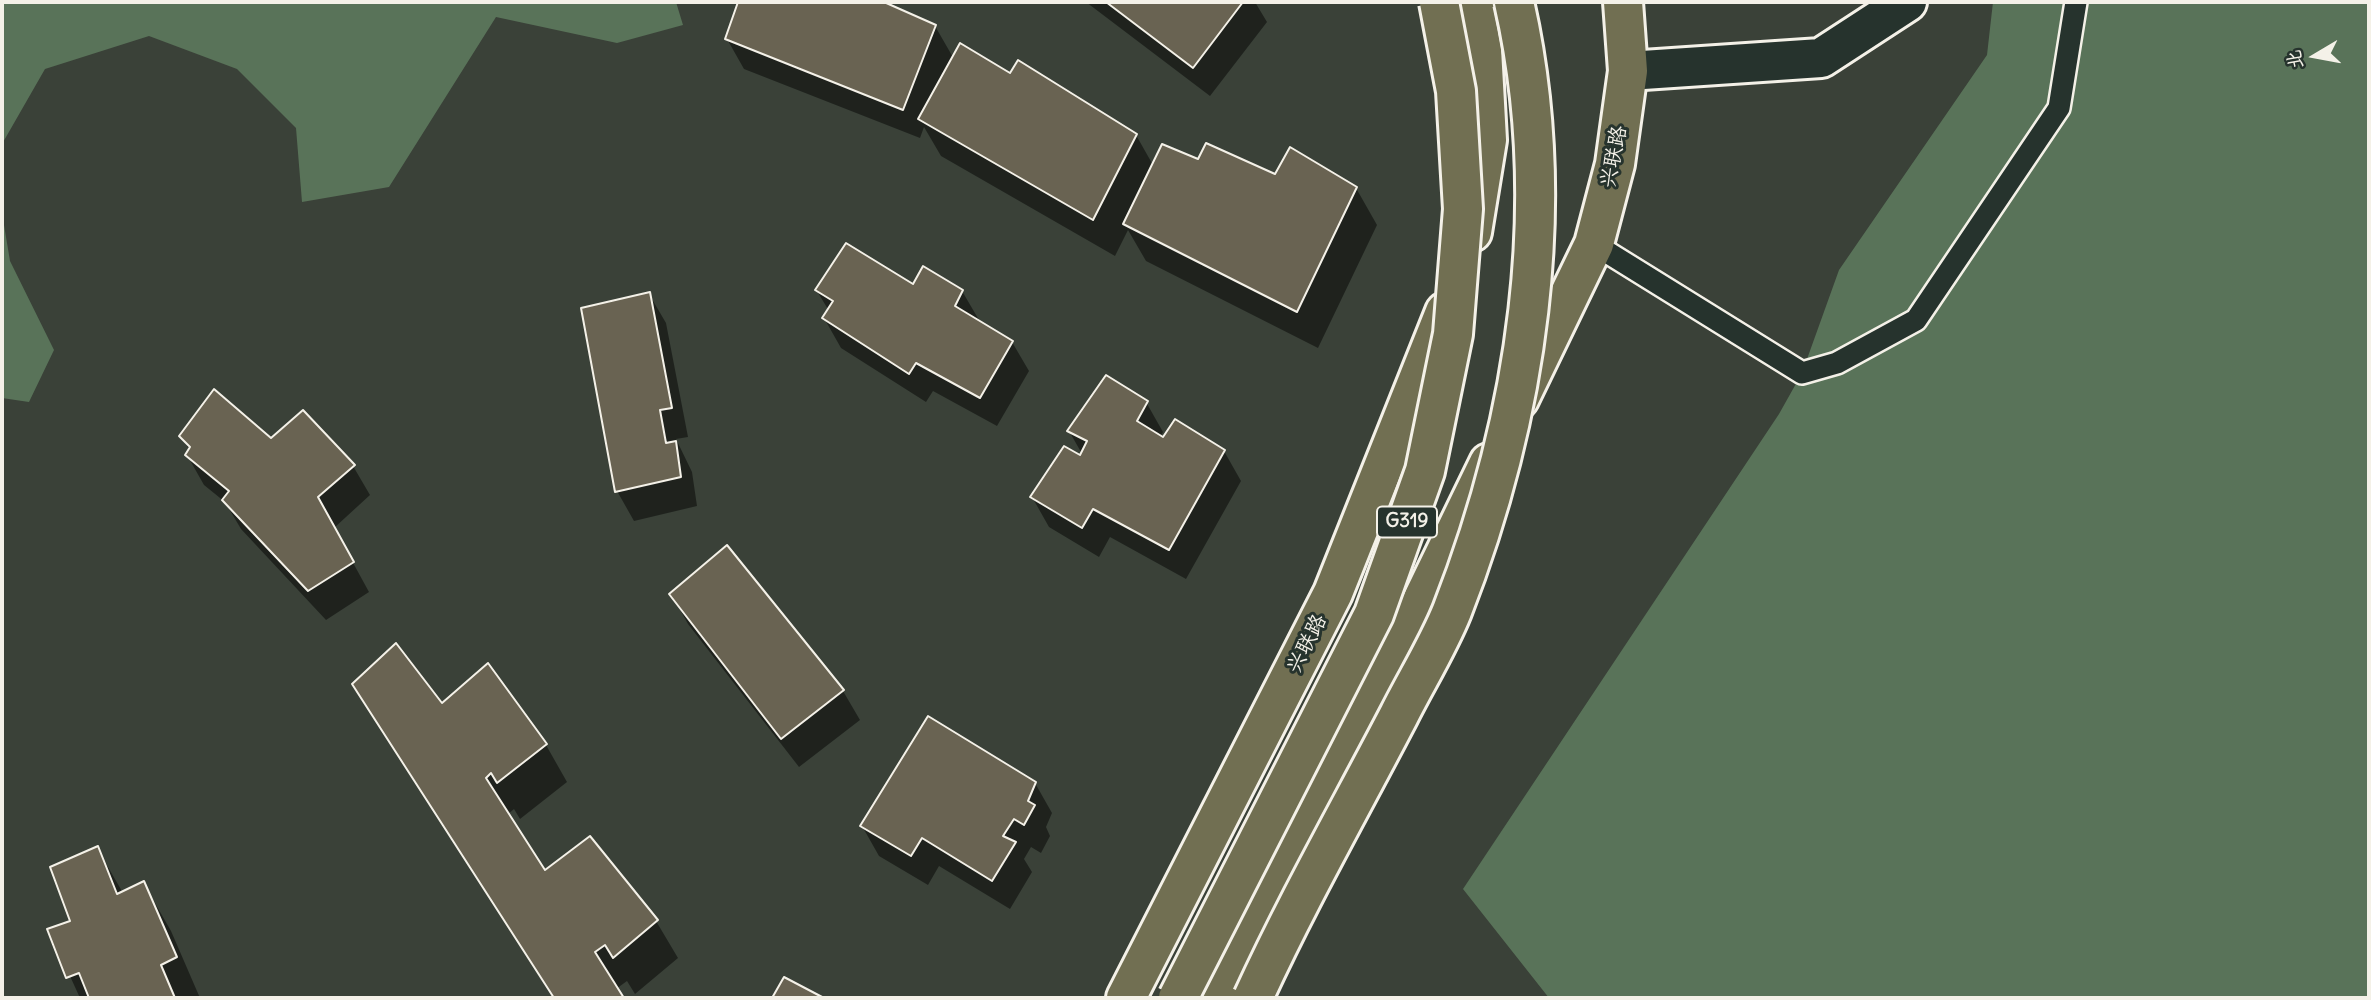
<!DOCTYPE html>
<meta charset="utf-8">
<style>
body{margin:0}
#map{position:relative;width:2371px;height:1000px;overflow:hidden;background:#3a4138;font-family:Delius,"LXGW WenKai TC",sans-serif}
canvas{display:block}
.frame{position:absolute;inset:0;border:4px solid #f4f1e8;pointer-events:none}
.north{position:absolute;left:2280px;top:21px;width:70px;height:70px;-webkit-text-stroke:5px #26332d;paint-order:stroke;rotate:260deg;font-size:19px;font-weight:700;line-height:28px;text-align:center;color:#f4f1e8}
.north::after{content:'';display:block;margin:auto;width:24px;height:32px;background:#f4f1e8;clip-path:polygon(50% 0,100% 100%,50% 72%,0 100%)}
</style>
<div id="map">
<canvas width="2371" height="1000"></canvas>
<div class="frame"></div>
<div class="north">北</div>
</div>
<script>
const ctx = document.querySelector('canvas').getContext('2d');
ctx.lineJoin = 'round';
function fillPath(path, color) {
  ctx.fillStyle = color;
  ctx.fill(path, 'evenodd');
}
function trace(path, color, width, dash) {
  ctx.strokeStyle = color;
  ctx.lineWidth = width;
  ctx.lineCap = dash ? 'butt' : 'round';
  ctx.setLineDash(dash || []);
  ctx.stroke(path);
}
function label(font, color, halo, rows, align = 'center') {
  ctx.font = font + ' Delius,"LXGW WenKai TC",sans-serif';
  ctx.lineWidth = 6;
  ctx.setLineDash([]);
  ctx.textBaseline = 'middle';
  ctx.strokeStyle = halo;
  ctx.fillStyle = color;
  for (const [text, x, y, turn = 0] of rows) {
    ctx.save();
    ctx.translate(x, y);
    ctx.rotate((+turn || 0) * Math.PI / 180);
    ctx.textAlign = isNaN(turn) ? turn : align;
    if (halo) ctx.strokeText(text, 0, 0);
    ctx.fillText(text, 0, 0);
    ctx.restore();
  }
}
fillPath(new Path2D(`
 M 2,2 L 676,2 L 683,25 L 617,43 L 496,17 L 389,187 L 302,202 L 296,128 L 237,69 L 149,36 L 45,69 L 2,144 Z
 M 1993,2 L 2369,2 L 2369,998 L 1549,998 L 1463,889 L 1779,414 L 1802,373 L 1839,270 L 1987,55 Z
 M 2,213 L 10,261 L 54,350 L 29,402 L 2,398 Z`), '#597359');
fillPath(new Path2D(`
 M 740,2 L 880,2 L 935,26 L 954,59 L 1011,75 L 1136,135 L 1153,165 L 1199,161 L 1356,188 L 1377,225 L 1318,348 L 1146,261 L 1128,230 L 1115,256 L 941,156 L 924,127 L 920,138 L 744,69 L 727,39 Z
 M 1086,2 L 1255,2 L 1267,22 L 1210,96 Z
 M 914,286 L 962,291 L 979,320 L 1012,342 L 1029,371 L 997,426 L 933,391 L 926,402 L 841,348 L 824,318 L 829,311 L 817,291 Z
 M 649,294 L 666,323 L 688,437 L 676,439 L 692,472 L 697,506 L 634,521 L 617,491 Z
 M 1146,402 L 1163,432 L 1160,437 L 1224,451 L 1241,481 L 1186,579 L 1110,537 L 1099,557 L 1049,527 L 1032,497 L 1085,459 L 1069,431 Z
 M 181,436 L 271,441 L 353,466 L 370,495 L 334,528 L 369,592 L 326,620 L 241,529 L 225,502 L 204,485 L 187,455 L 190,451 Z
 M 727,547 L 843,691 L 860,720 L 799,767 L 688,624 L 672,595 Z
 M 355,685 L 442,706 L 546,745 L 567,782 L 520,819 L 514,809 L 507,815 L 545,872 L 656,921 L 678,958 L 635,994 L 627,981 L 616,989 L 622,998 L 553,998 Z
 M 1035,783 L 1052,813 L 1046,827 L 1050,836 L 1041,853 L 1031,847 L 1024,859 L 1032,872 L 1010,909 L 939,866 L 928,885 L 879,856 L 862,826 Z
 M 97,848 L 123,893 L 144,884 L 171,931 L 200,998 L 80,998 L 49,930 L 72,922 Z`), '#0007');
const building = new Path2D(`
 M 738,2 L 884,2 L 936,25 L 903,110 L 725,39 Z
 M 1106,2 L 1243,2 L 1193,68 Z
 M 960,43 L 1010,73 L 1018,60 L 1137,134 L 1093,220 L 918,119 Z
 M 1206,143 L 1275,174 L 1290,147 L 1357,187 L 1297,312 L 1123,224 L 1162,144 L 1198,159 Z
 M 846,243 L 913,284 L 923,266 L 963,290 L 955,306 L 1013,341 L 980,398 L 916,363 L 909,374 L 822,318 L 833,301 L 815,290 Z
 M 650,292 L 672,408 L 660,410 L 666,443 L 676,441 L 681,477 L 615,492 L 581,308 Z
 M 1106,375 L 1148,401 L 1137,421 L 1163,437 L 1175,419 L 1225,450 L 1169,550 L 1093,509 L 1082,528 L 1030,497 L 1064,446 L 1080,455 L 1087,441 L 1067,431 Z
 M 214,389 L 271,438 L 303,410 L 355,465 L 318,497 L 354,562 L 308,591 L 222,500 L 229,491 L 185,455 L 190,447 L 179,436 Z
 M 727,545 L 844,690 L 781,739 L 669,594 Z
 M 396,643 L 442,703 L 488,663 L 547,744 L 497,783 L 491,773 L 486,778 L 545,870 L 590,836 L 658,920 L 613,958 L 605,945 L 595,952 L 624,998 L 554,998 L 352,684 Z
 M 928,716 L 1036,782 L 1028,801 L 1035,805 L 1024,825 L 1014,819 L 1003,836 L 1016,842 L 992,881 L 922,838 L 911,856 L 860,826 Z
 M 98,846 L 117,894 L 144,881 L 177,957 L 161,965 L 175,998 L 89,998 L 79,973 L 66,978 L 47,929 L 70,921 L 50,867 Z
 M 784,977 L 824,998 L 772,998 Z`);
fillPath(building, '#696352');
trace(building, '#f4f1e8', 2);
const lane = new Path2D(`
 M 1594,244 L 1802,373 L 1837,363 L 1916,320 L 2059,108 L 2076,2`);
const street = new Path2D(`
 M 1628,71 L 1821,58 L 1907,2`);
const primary = new Path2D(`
 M 1472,232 L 1487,140 L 1482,49 L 1473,2
 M 1519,399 L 1594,244 L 1615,164 L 1628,71 L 1623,2
 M 1126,998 L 1333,593 L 1445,312
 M 1219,998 L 1403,640 L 1489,463`);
trace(lane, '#f4f1e8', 26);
trace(street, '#f4f1e8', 44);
trace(primary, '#f4f1e8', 44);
trace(lane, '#26332d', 21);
trace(street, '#26332d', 38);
trace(primary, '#716f52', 38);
const highwayBridge = new Path2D(`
 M 1178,998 L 1374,614 L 1425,471 L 1453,334 L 1463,209 L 1456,91 L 1439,2
 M 1253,998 C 1297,902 1350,809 1399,715 C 1416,681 1438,646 1452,611 C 1527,419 1560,204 1514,2`);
trace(highwayBridge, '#f4f1e8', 44, []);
trace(highwayBridge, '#716f52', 38);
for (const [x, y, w] of [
 [1407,522,60]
]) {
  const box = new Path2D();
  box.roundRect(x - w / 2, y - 15.5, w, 31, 5);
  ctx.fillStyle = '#26332d';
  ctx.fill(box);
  trace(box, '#f4f1e8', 2);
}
label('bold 19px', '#f4f1e8', null, [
 ["G319",1407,522]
]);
label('21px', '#f4f1e8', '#26332d', [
 ["兴联路",1614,157,-79],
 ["兴联路",1307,644,-63]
]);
</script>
